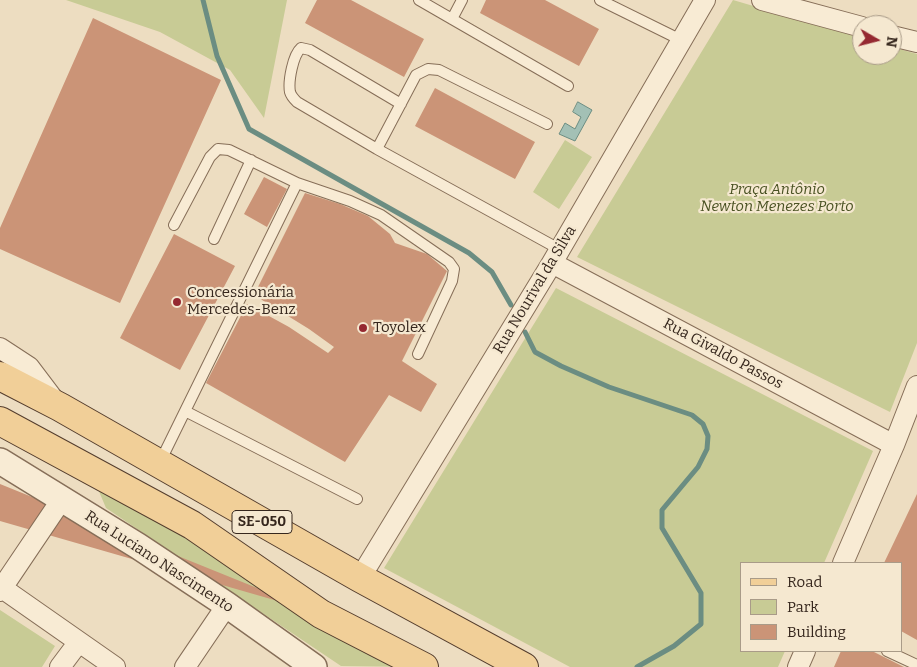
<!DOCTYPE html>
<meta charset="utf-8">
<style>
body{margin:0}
#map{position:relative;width:917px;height:667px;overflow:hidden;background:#edddc1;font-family:Bitter,serif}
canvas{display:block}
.legend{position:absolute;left:740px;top:562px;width:162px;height:90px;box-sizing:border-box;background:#f5e8d0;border:1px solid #a99b88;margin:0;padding:6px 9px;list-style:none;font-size:15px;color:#36271d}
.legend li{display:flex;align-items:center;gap:10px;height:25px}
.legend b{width:25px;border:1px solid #a99b88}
.north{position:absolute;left:852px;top:15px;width:50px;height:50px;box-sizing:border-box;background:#f5e8d0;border:1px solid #a99b88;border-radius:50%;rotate:98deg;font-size:14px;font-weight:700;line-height:20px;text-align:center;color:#36271d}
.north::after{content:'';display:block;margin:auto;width:18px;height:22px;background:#952931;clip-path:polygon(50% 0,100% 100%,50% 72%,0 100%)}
</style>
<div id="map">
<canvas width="917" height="667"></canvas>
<ul class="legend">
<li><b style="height:6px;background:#f1cf98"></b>Road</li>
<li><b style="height:14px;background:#c8cb95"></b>Park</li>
<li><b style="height:14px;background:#cb9477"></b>Building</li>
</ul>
<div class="north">N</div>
</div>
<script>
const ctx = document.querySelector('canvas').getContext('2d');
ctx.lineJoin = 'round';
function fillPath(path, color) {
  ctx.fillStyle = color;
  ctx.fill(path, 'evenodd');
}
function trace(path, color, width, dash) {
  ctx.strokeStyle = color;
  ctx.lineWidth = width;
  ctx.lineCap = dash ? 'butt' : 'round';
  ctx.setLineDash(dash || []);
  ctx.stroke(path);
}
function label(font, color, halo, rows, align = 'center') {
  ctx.font = font + ' Bitter,serif';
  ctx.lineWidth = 4.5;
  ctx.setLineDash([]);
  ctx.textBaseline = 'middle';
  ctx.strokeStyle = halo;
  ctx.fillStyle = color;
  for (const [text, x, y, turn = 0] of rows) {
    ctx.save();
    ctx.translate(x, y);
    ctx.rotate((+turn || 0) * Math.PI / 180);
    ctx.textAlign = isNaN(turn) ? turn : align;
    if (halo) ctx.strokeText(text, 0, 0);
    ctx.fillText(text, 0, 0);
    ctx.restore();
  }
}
fillPath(new Path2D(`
 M 66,0 L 287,0 L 264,118 L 230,70 L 160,32 Z
 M 733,0 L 862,38 L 862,55 L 892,55 L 892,47 L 917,54 L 917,343 L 890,412 L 577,257 Z
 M 565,140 L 592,157 L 559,209 L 533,192 Z
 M 556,288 L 873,451 L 824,563 L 741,563 L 741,651 L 785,651 L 778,667 L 570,667 L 384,568 Z
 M 98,489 L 417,667 L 341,666 L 106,508 Z
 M 0,610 L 55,646 L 42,667 L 0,667 Z`), '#c8cb95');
const water = new Path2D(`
 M 578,102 L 592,110 L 575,141 L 559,134 L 565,123 L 575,129 L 581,117 L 573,112 Z`);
fillPath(water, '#a3c0b5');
trace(water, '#6b8d82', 1);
trace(new Path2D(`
 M 203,0 L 217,56 L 249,129 L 469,253 L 492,272 L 511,305
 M 525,332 L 535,352 L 561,366 L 609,387 L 692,415 L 703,424 L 708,436 L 707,449 L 698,467 L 662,510 L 662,528 L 701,593 L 701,624 L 674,646 L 637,667`), '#6b8d82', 5);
fillPath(new Path2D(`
 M 317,0 L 351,0 L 424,39 L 404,77 L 305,23 Z
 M 486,0 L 545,0 L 599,29 L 579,66 L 480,13 Z
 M 93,18 L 221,80 L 120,303 L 0,249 L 0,228 Z
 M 435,88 L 535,142 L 515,179 L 415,126 Z
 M 264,177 L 287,189 L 267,227 L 244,214 Z
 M 305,193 L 340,204 L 368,216 L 390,234 L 395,243 L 427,254 L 447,271 L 402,361 L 437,384 L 421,412 L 389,395 L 345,462 L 206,383 L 247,304 L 289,327 L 328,353 L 334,347 L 309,329 L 254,295 Z
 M 174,234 L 235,266 L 180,370 L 120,338 Z
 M 0,484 L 309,609 L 309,610 L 0,521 Z
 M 917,494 L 917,640 L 901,631 L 901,563 L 884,563 Z
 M 841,651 L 872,651 L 904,667 L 834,667 Z`), '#cb9477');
const service = new Path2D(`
 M 419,0 L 568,86
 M 600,0 L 681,40
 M 452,19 L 462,0
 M 401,104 L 310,50 L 301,48 C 293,55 288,81 290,92 C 291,96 294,99 297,102 L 377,149 L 559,249
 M 377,149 L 416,75 L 428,69 L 439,70 L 547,124
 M 174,225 L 210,157 L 218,149 L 229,150 L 297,183 L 350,201 L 381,215 L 449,262 L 454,269 L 452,281 L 418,354
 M 214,239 L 251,160
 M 185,411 L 357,499
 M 160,462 L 297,183
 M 887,651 L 917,665`);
const minor = new Path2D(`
 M 762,0 L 862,27
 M 892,36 L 917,42
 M 552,263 L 894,445
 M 0,348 L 29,367 L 57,404
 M 843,563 L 894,445 L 917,386
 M 360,578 L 552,263 L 705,0
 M 2,588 L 115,667
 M 0,591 L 62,499
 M 60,667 L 78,643
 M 185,667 L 227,605
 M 798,667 L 805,651`);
const tertiary = new Path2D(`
 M 0,461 L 138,546 L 227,605 L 314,667`);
const primary = new Path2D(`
 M 0,376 L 60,407 L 360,578 L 524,667
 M 0,421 L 192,525 L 321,614 L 424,667`);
trace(service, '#866e58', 12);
trace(minor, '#866e58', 22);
trace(tertiary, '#866e58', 28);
trace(primary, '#543d2d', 30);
trace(service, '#f8ebd4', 10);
trace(minor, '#f8ebd4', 20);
trace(tertiary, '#f8ebd4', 25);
trace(primary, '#f1cf98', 28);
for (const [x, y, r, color] of [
 [177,302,5,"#952931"],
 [363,328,5,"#952931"]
]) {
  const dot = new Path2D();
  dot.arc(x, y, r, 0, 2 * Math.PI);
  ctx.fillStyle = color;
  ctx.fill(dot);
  trace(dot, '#f5e8d0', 2);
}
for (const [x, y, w] of [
 [262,522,60]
]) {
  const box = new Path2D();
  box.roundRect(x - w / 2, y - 11.5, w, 23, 4);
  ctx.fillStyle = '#f5e8d0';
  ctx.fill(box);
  trace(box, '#36271d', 1);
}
label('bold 14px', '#36271d', null, [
 ["SE-050",262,522]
]);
label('italic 15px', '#4a5223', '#f5e8d0', [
 ["Praça Antônio",777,190],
 ["Newton Menezes Porto",777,207]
]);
label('15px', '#36271d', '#f5e8d0', [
 ["Rua Nourival da Silva",535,290,-59],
 ["Rua Givaldo Passos",723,354,28],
 ["Rua Luciano Nascimento",159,562,33]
]);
label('15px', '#36271d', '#f5e8d0', [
 ["Concessionária",187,293],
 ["Mercedes-Benz",187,310],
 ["Toyolex",373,328]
], 'left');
</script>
